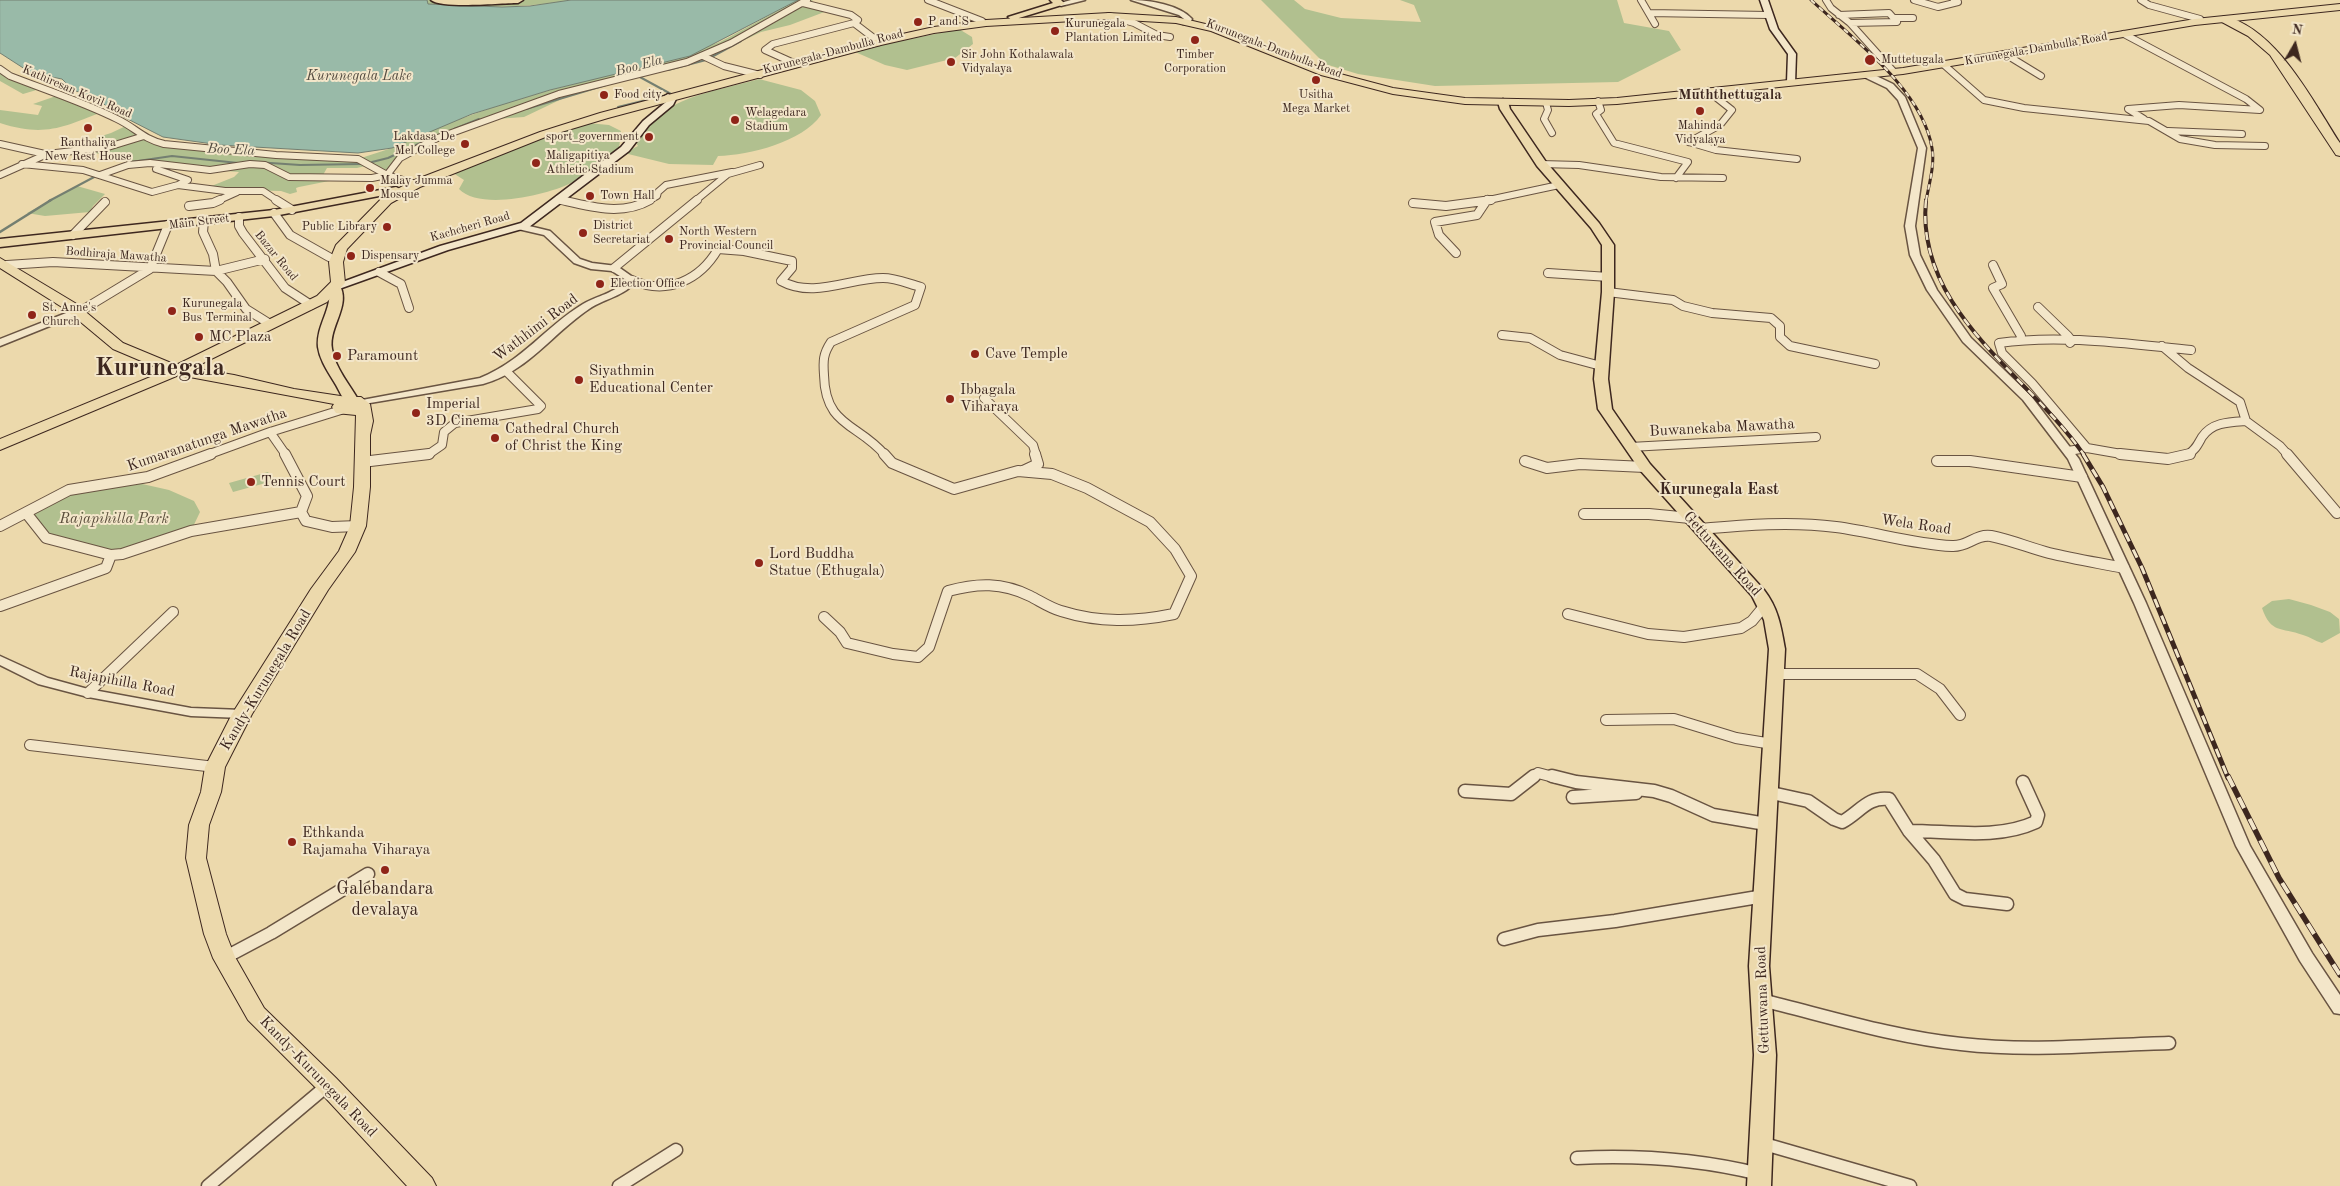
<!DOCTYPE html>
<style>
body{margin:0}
#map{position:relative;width:2340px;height:1186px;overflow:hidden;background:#ecd9ac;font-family:"Old Standard TT",serif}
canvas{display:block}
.north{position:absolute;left:2270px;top:20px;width:50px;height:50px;-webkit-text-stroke:4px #f3e6c9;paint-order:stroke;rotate:8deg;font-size:14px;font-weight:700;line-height:20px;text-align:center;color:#3d271f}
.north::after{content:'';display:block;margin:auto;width:18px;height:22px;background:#3d271f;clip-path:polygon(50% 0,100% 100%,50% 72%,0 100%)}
</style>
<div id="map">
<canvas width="2340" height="1186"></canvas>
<div class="north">N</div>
</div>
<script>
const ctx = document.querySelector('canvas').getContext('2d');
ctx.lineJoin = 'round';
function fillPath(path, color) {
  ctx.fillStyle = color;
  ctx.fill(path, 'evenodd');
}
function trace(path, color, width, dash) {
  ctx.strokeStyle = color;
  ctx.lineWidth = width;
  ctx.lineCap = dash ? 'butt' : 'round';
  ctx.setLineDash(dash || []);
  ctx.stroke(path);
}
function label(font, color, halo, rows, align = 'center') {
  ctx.font = font + ' "Old Standard TT",serif';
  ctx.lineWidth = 4;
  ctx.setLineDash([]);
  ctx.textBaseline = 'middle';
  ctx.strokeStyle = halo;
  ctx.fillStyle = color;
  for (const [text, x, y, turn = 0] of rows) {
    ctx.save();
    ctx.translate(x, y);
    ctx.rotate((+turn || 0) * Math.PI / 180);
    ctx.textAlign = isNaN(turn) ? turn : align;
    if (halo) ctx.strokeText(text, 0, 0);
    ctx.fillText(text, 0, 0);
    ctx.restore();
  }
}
fillPath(new Path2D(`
 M 427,0 L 571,0 C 523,9 476,7 427,4 Z
 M 798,0 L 813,0 L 808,4 L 827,11 L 790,25 L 761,32 L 707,58 L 566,97 L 524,117 L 482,120 L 408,153 L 387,175 L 369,165 L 357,168 L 327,168 L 323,175 L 344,178 L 299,187 L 296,188 L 297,192 L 290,194 L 281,191 L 204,189 L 234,177 L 239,172 L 133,164 L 112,153 L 63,155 L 101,148 L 101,144 L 92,139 L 111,133 L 128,125 L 164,144 L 358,159 L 392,148 L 430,130 L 499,105 L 603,75 L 646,66 L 720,42 Z
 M 1261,0 L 1294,0 L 1305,9 L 1341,18 L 1421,22 L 1414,5 L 1400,0 L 1617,0 L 1624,23 L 1669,31 L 1681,50 L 1618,82 L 1435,86 L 1358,74 L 1325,64 Z
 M 959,29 L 972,37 L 973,44 L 955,58 L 907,70 L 885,65 L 853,51 Z
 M 0,69 L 43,88 L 23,94 L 0,81 Z
 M 759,79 L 801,90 L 815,101 L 821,115 C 802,142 750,155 718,156 L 713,165 L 669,164 L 624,153 L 638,146 L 635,141 C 666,95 710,93 759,79 Z
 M 59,95 L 102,112 C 61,128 44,137 0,123 L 0,110 L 38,115 L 42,106 L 33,104 Z
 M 587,123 L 609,125 L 621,131 L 619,149 C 603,160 589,174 571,183 C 547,195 480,211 459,189 L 464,180 L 450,171 Z
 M 77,186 L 105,194 L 93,206 L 90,212 L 45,216 L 27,213 Z
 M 268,472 L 273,481 L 233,492 L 229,483 Z
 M 129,481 L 169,490 L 194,501 L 200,512 L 191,531 L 122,554 L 57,542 L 27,514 L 56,495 Z
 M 2289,599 L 2311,605 L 2330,612 L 2339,619 L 2340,633 L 2322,643 C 2315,641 2310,637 2303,635 C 2281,627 2271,634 2262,608 L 2272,601 Z`), '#b1c08f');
const water = new Path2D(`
 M 0,0 L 427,0 L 428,4 L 502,7 L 530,6 L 571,0 L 798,0 L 690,56 L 550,90 L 472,114 L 392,148 L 358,153 L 220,145 L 163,137 L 110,110 L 99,99 L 73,90 L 62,79 L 31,73 L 0,53 Z`);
fillPath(water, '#99baa8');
trace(water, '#747f71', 1);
trace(new Path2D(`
 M 668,70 L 706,60 L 741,41
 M 618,107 L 671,94 L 638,76
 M 526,109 L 606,85
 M 454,129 L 479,119
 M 131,162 L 172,156 L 238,163
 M 256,162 L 300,165 L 361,164
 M 372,162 L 388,158 L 427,140
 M 49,201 L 96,176`), '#747f71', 2);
trace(new Path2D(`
 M 0,232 L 51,200`), '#747f71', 2.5);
const minorFar3 = new Path2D(`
 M 928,0 L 982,21
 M 1641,0 L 1655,24
 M 1826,0 L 1831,8 L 1850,23 L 1894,72
 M 1914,0 L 1938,7 L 1958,2 L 1954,0
 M 2141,0 L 2149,5 L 2200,19
 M 803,3 L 851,15 L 858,20 L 854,23 L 879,42
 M 1649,13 L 1768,15
 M 1839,15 L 1889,13 L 1897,22 L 1850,23
 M 1109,16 L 1134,23 L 1157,35 L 1170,37
 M 1894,18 L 1913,18
 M 2124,34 L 2246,99 L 2260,110 L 2179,105 L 2128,109 L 2144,119
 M 2005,54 L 2041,76
 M 703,56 L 724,66 L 760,75
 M 796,64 L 765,50 L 773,44 L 854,23
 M 1943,64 L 1984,100 L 2024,108 L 2149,121 L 2180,139 L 2215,145 L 2265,146
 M 0,69 L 10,76 C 46,90 83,102 117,119 C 136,128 143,139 164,144 L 276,155 L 358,159 L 387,175 L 416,184
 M 1598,101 L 1601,110 L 1596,114 L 1614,143 L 1688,162 L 1676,178
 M 1546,103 L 1548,110 L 1544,119 L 1552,133
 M 2168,131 L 2242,134
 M 1689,142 L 1716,150 L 1797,159
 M 1689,142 L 1720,125 L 1732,110 L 1708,91
 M 0,144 L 45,154
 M 22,164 L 83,170 L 152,192 L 178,185 L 225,191 L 263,191 L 278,201
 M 1541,164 L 1579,165 L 1661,177 L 1723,178
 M 156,169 L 188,180 L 178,185
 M 0,175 L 47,154 L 108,147 L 144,136
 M 100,175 L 128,165 L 150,163 L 210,170 L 250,164 L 265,165 L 289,177 L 372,178 L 387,175 L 400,158 L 435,139 L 559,94 L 687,62 L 731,43 L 807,0
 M 558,199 L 566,201
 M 217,201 L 237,192
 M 648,201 L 657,196 L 658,192 L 666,185 L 732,172
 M 695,201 L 728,174 L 760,165
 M 1484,201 L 1559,185
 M 1487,201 L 1488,199`);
const minorFar2 = new Path2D(`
 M 276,200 L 292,210
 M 561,200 C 591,207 622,216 650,200
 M 1413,203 L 1446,206 L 1491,200
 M 189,206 L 213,203 L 220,200
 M 274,213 L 290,235 L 329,257
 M 239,217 L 239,226 L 243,233 L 285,288 L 311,305
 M 204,221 L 203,232 L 213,254 L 216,271 L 227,282 L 246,309 L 270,324
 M 73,235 L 105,202
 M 1456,253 L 1439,235 L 1435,222 L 1477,215 L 1487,200
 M 7,265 L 53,262 L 216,271 L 265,259
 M 1993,265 L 2002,284 L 1993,288 L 2021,336 L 2020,340
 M 614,268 L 697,200
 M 379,272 L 401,284 L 409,308
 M 1548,273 L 1609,277
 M 632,280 C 667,296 700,280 718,249 L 744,251 L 792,261 L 792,268 L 781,281 C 814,299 849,278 883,278 C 896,278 909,284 921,287 L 915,305 L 831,342 C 823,354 823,361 824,375 C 825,427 858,423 885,455
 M 1608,292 L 1673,300 L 1683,306 L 1712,313 L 1771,318 L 1780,326 L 1780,337 L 1790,346 L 1875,364
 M 2038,307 L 2068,336 L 2072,341 L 2070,343
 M 84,309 L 150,269 L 168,225
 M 1502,335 L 1530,338 L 1560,355 L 1601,366
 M 2162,346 L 2188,368 L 2240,402 L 2246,421 L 2280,446 L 2288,455
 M 984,398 L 1033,445 L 1036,455
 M 270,432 L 286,455
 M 1630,447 L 1816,437
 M 2087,448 L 2127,455
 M 2068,451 L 2087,448 L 2032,383 L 2002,353 L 1999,343 C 2060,334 2129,344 2191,350
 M 207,455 L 270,432 L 341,410
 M 419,455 L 429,454 L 442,445 L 444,432 L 455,423 L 538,409 L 541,406 L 506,371
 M 2187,455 C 2195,451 2198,444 2202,437 C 2212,422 2230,422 2246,421`);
const minorFar1 = new Path2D(`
 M 285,454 L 307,496 L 301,512
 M 2120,454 L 2168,459 L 2190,454
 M 2287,454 L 2337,513
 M 1525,461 L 1547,468 L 1580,464 L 1645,467
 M 1937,461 L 1970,461 L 2082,477
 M 362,462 L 429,454
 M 1023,471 L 1038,464 L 1035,454
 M 27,514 L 46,538 L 111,555 L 122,554 L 191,531 L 301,512 L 306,521 L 332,527 L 358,526
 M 1584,514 L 1649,514 L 1690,518
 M 0,526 L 69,490 L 148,477 L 211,454
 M 1699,529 C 1745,525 1790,521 1836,527 C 1875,532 1912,544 1952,546 C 1968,547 1975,534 1991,536 C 2011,540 2030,548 2049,553 C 2074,559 2099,563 2124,568
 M 0,606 L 106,568 L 111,555
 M 1568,614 L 1648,634 L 1684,637 L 1741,628 L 1752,621 L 1766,604
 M 824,617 L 840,632 L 847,643 L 893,654 L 918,657 L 929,647 L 948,591 C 977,583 1002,582 1030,596 C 1040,601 1050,608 1061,611 C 1099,623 1135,622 1174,614 L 1191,576 L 1175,549 L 1150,522 L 1087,488 L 1052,474 L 1018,471 L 954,489 L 892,463 L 884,454
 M 1777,674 L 1917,674 L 1940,689 L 1960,715
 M 88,693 L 173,612
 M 1606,720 L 1674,719 L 1736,738 L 1772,744
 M 30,745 L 215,767
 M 1532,778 L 1538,773 L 1557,778`);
const minor = new Path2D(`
 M 1552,776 L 1576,782 L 1654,791 L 1671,796 L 1713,815 L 1766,824
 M 1465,791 L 1511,794 L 1534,776
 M 1767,792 L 1808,801 L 1834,819 L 1842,822 C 1859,813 1868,796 1889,799 L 1909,831 L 1934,860 L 1955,894 L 1965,899 L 2007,904
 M 1573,797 L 1636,793
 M 1909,831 C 1951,831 1997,840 2036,822 L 2038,815 L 2023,782
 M 1504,939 L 1538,930 L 1615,921 L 1764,896
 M 224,958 L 271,933 L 368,874
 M 1761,1000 C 1827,1016 1893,1037 1961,1044 C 2029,1052 2100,1045 2169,1043
 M 1761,1143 L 1910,1186
 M 1577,1158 C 1639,1155 1698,1159 1759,1174
 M 208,1186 L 328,1085
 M 619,1186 L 676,1150`);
const tertiary = new Path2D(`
 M 1071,0 L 1085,0 L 1061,6 L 1057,4 Z
 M 1131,0 C 1149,0 1180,5 1192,19 L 1189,24 L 1183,24 L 1184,19 L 1179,15 Z
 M 1864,73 L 1870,73 L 1893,84 L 1905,97 L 1926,148 L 1915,226 L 1920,255 L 1937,290 L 1971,338 L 2031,396 L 2079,459 L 2146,603 L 2250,846 L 2312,953 L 2340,995 L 2340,1014 L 2334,1013 L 2300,961 L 2236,846 L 2134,603 L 2068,459 L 2023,400 L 1963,342 L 1927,290 L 1910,255 L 1905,226 L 1918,148 L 1898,100 L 1887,88 L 1864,77 Z
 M 521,224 L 550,231 L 580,259 L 592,263 L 617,266 L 637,280 C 624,297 605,298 589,309 C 553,333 526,373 483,384 L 358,405 L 357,403 L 358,401 L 362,400 L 480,378 C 524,360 545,327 583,304 C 598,295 614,294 626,280 L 612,271 L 591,269 L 574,263 L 544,235 L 518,229 L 518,225 Z
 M 84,306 L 89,309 L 87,311 L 0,346 L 0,339 Z
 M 0,656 L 48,678 L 88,689 L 191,708 L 242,710 L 249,714 L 242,718 L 191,716 L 88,697 L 38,684 L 0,665 Z`);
const secondary = new Path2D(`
 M 1760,0 L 1768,0 L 1778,29 L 1796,54 L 1795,84 L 1787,82 L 1788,54 L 1770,29 Z
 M 668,94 L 676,99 L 673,105 L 649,125 L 629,151 L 529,227 L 448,250 L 339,289 L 331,289 L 329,287 L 440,246 L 521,223 L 621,147 L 643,121 L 666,102 L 663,97 Z`);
const primary = new Path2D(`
 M 431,0 L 523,0 L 518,3 C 501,3 442,9 431,0 Z
 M 1050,0 L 1061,0 L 1065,4 L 1019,18 L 1018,22 L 1015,23 L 1008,17 L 1053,3 Z
 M 1503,99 L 1508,102 L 1510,109 L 1546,162 L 1599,223 L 1614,245 L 1614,292 L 1608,379 L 1612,409 L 1650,464 L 1764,590 C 1778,608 1781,626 1785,649 L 1769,966 L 1776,1055 L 1771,1186 L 1747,1186 L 1754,1055 L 1749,966 L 1769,649 L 1764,620 L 1752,596 L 1640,470 L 1598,409 L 1594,379 L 1602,292 L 1602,245 L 1591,228 L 1537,166 L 1500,109 L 1498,102 Z
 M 396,187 L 402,190 L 400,192 L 274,216 L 0,247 L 0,239 L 274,210 Z
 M 335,283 L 339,284 C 352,305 328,327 332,349 C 335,368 350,385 359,401 L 352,405 C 344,403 340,392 336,385 C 329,373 320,361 318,347 C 316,325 333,309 329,287 Z`);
const trunk = new Path2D(`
 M 2340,4 L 2340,10 L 2195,25 L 1903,74 L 1617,104 L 1569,106 L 1465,104 L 1393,94 L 1321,75 L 1211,31 L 1176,23 L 1109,19 L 986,26 L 934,33 L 881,45 L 608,118 L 548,136 L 420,187 L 391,203 L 347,249 L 343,262 L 345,283 L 327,302 L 193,368 L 234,375 L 294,389 L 347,397 L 361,397 L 370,404 L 373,421 L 370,435 L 370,487 L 366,526 L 355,552 L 328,590 L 252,714 L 225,767 L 221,792 L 209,825 L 206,858 L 226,934 L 235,957 L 264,1008 L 336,1078 L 432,1178 L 436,1186 L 407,1186 L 320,1092 L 248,1020 L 213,958 L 204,934 L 186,858 L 189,825 L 201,792 L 205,767 L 232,714 L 311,589 L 339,551 L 350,526 L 354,487 L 356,415 L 336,413 L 332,407 L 334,404 L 179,375 L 0,450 L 0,439 L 165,371 L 113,349 L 65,309 L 0,268 L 0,258 L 75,303 L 123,343 L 176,365 L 317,296 L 331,282 L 329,262 L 336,245 L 383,197 L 412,181 L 540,132 L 600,113 L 875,40 L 934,27 L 986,20 L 1109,13 L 1176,17 L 1218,27 L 1329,71 L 1393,88 L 1465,98 L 1569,100 L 1617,98 L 1903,68 L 2195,19 Z`);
const motorway = new Path2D(`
 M 2224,16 C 2277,29 2312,100 2340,143 L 2340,156 L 2336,155 L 2270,55 L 2248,36 L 2220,21 L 2219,19 Z`);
trace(minorFar3, '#695442', 8);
trace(minorFar2, '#695442', 10);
trace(minorFar1, '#695442', 12);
trace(minor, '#695442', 15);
trace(tertiary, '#695442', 3);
trace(secondary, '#3d271f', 3);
trace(primary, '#3d271f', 3);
trace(trunk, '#3d271f', 2);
trace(motorway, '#3d271f', 2);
trace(minorFar3, '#f3e6c9', 6);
trace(minorFar2, '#f3e6c9', 8);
trace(minorFar1, '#f3e6c9', 10);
trace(minor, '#f3e6c9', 12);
fillPath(tertiary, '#f3e6c9');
fillPath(secondary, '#f3e6c9');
fillPath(primary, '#ecd9ac');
fillPath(trunk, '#ecd9ac');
fillPath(motorway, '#ecd9ac');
const railFar3 = new Path2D(`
 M 1811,0 C 1852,38 1923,90 1932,148 C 1935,165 1929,184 1926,201`);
const railFar2 = new Path2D(`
 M 1926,200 C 1915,311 2028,374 2084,455`);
const railFar1 = new Path2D(`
 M 2083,454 L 2103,487 L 2142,568 L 2228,778`);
const rail = new Path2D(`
 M 2228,776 L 2279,878 L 2340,975`);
trace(railFar3, '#3d271f', 3);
trace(railFar2, '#3d271f', 4);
trace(railFar1, '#3d271f', 5);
trace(rail, '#3d271f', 5.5);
trace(railFar3, '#f3e6c9', 2, [5.5]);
trace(railFar2, '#f3e6c9', 2.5, [8]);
trace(railFar1, '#f3e6c9', 3, [9]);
trace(rail, '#f3e6c9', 4, [12]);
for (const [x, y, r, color] of [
 [918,22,5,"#8f2418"],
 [1055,31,5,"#8f2418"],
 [1195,40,5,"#8f2418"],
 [1870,60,6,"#8f2418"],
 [951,62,5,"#8f2418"],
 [1316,80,5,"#8f2418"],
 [604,95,5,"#8f2418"],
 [1700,111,5,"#8f2418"],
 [735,120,5,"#8f2418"],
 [88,128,5,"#8f2418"],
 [649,137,5,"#8f2418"],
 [465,144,5,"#8f2418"],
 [536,163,5,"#8f2418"],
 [370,188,5,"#8f2418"],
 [590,196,5,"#8f2418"],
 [387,227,5,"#8f2418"],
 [583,233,5,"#8f2418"],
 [669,239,5,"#8f2418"],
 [351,256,5,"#8f2418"],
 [600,284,5,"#8f2418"],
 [172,311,5,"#8f2418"],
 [32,315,5,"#8f2418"],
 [199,337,5,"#8f2418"],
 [975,354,5,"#8f2418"],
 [337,356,5,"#8f2418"],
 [579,380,5,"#8f2418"],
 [950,399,5,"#8f2418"],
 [416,413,5,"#8f2418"],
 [495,438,5,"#8f2418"],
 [251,482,5,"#8f2418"],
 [759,563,5,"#8f2418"],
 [292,842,5,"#8f2418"],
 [385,870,5,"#8f2418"]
]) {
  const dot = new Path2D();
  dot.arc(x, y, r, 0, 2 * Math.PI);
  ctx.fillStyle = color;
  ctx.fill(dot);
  trace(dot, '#f3e6c9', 2);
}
label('12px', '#3d271f', '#f3e6c9', [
 ["P and S",928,22],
 ["Kurunegala",1065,24],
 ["Plantation Limited",1065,38],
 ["Sir John Kothalawala",961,55],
 ["Vidyalaya",961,69],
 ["Timber",1195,55,"center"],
 ["Corporation",1195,69,"center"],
 ["Muttetugala",1881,60],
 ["Food city",614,95],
 ["Usitha",1316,95,"center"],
 ["Mega Market",1316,109,"center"],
 ["Welagedara",745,113],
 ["Stadium",745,127],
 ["Mahinda",1700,126,"center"],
 ["Vidyalaya",1700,140,"center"],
 ["Lakdasa De",455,137,"right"],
 ["Mel College",455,151,"right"],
 ["sport_government",639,137,"right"],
 ["Ranthaliya",88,143,"center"],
 ["New Rest House",88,157,"center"],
 ["Maligapitiya",546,156],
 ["Athletic Stadium",546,170],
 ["Malay Jumma",380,181],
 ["Mosque",380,195],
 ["Town Hall",600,196],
 ["District",593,226],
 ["Secretariat",593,240],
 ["Public Library",377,227,"right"],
 ["North Western",679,232],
 ["Provincial Council",679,246],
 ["Dispensary",361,256],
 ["Election Office",610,284],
 ["Kurunegala",182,304],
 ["Bus Terminal",182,318],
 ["St. Anne's",42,308],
 ["Church",42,322]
], 'left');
label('12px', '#3d271f', '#f3e6c9', [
 ["Kurunegala-Dambulla Road",1274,49,21],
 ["Kurunegala-Dambulla Road",2036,49,-10],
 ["Kurunegala-Dambulla Road",833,52,-15],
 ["Kathiresan Kovil Road",77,92,23],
 ["Main Street",199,222,-7],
 ["Kachcheri Road",470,227,-16],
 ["Bodhiraja Mawatha",116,255,4],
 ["Bazar Road",276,256,51]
]);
label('italic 14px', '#544c41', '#f3e6c9', [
 ["Boo Ela",639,66,-15],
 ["Kurunegala Lake",359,76],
 ["Boo Ela",231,150,3]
]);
label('bold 15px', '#3d271f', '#f3e6c9', [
 ["Muththettugala",1730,95]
]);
label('15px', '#3d271f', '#f3e6c9', [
 ["Wathhimi Road",536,328,-37],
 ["Buwanekaba Mawatha",1722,428,-3],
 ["Kumaranatunga Mawatha",207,440,-19],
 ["Wela Road",1916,525,8],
 ["Gettuwana Road",1722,554,48],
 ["Kandy-Kurunegala Road",266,680,-59],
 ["Rajapihilla Road",122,682,11],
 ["Gettuwana Road",1763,1000,-92],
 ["Kandy-Kurunegala Road",318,1077,46]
]);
label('15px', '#3d271f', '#f3e6c9', [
 ["MC Plaza",209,337],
 ["Cave Temple",985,354],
 ["Paramount",347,356],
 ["Siyathmin",589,371],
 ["Educational Center",589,388],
 ["Ibbagala",960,390],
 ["Viharaya",960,407],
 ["Imperial",426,404],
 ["3D Cinema",426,421],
 ["Cathedral Church",505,429],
 ["of Christ the King",505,446],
 ["Tennis Court",261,482],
 ["Lord Buddha",769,554],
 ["Statue (Ethugala)",769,571],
 ["Ethkanda",302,833],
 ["Rajamaha Viharaya",302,850]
], 'left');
label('italic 15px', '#5a4d3b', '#f3e6c9', [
 ["Rajapihilla Park",114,519]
]);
label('bold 16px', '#3d271f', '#f3e6c9', [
 ["Kurunegala East",1719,490]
]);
label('18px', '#3d271f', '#f3e6c9', [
 ["Galebandara",385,889],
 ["devalaya",385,910]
]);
label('bold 25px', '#3d271f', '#f3e6c9', [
 ["Kurunegala",160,368]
]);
</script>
